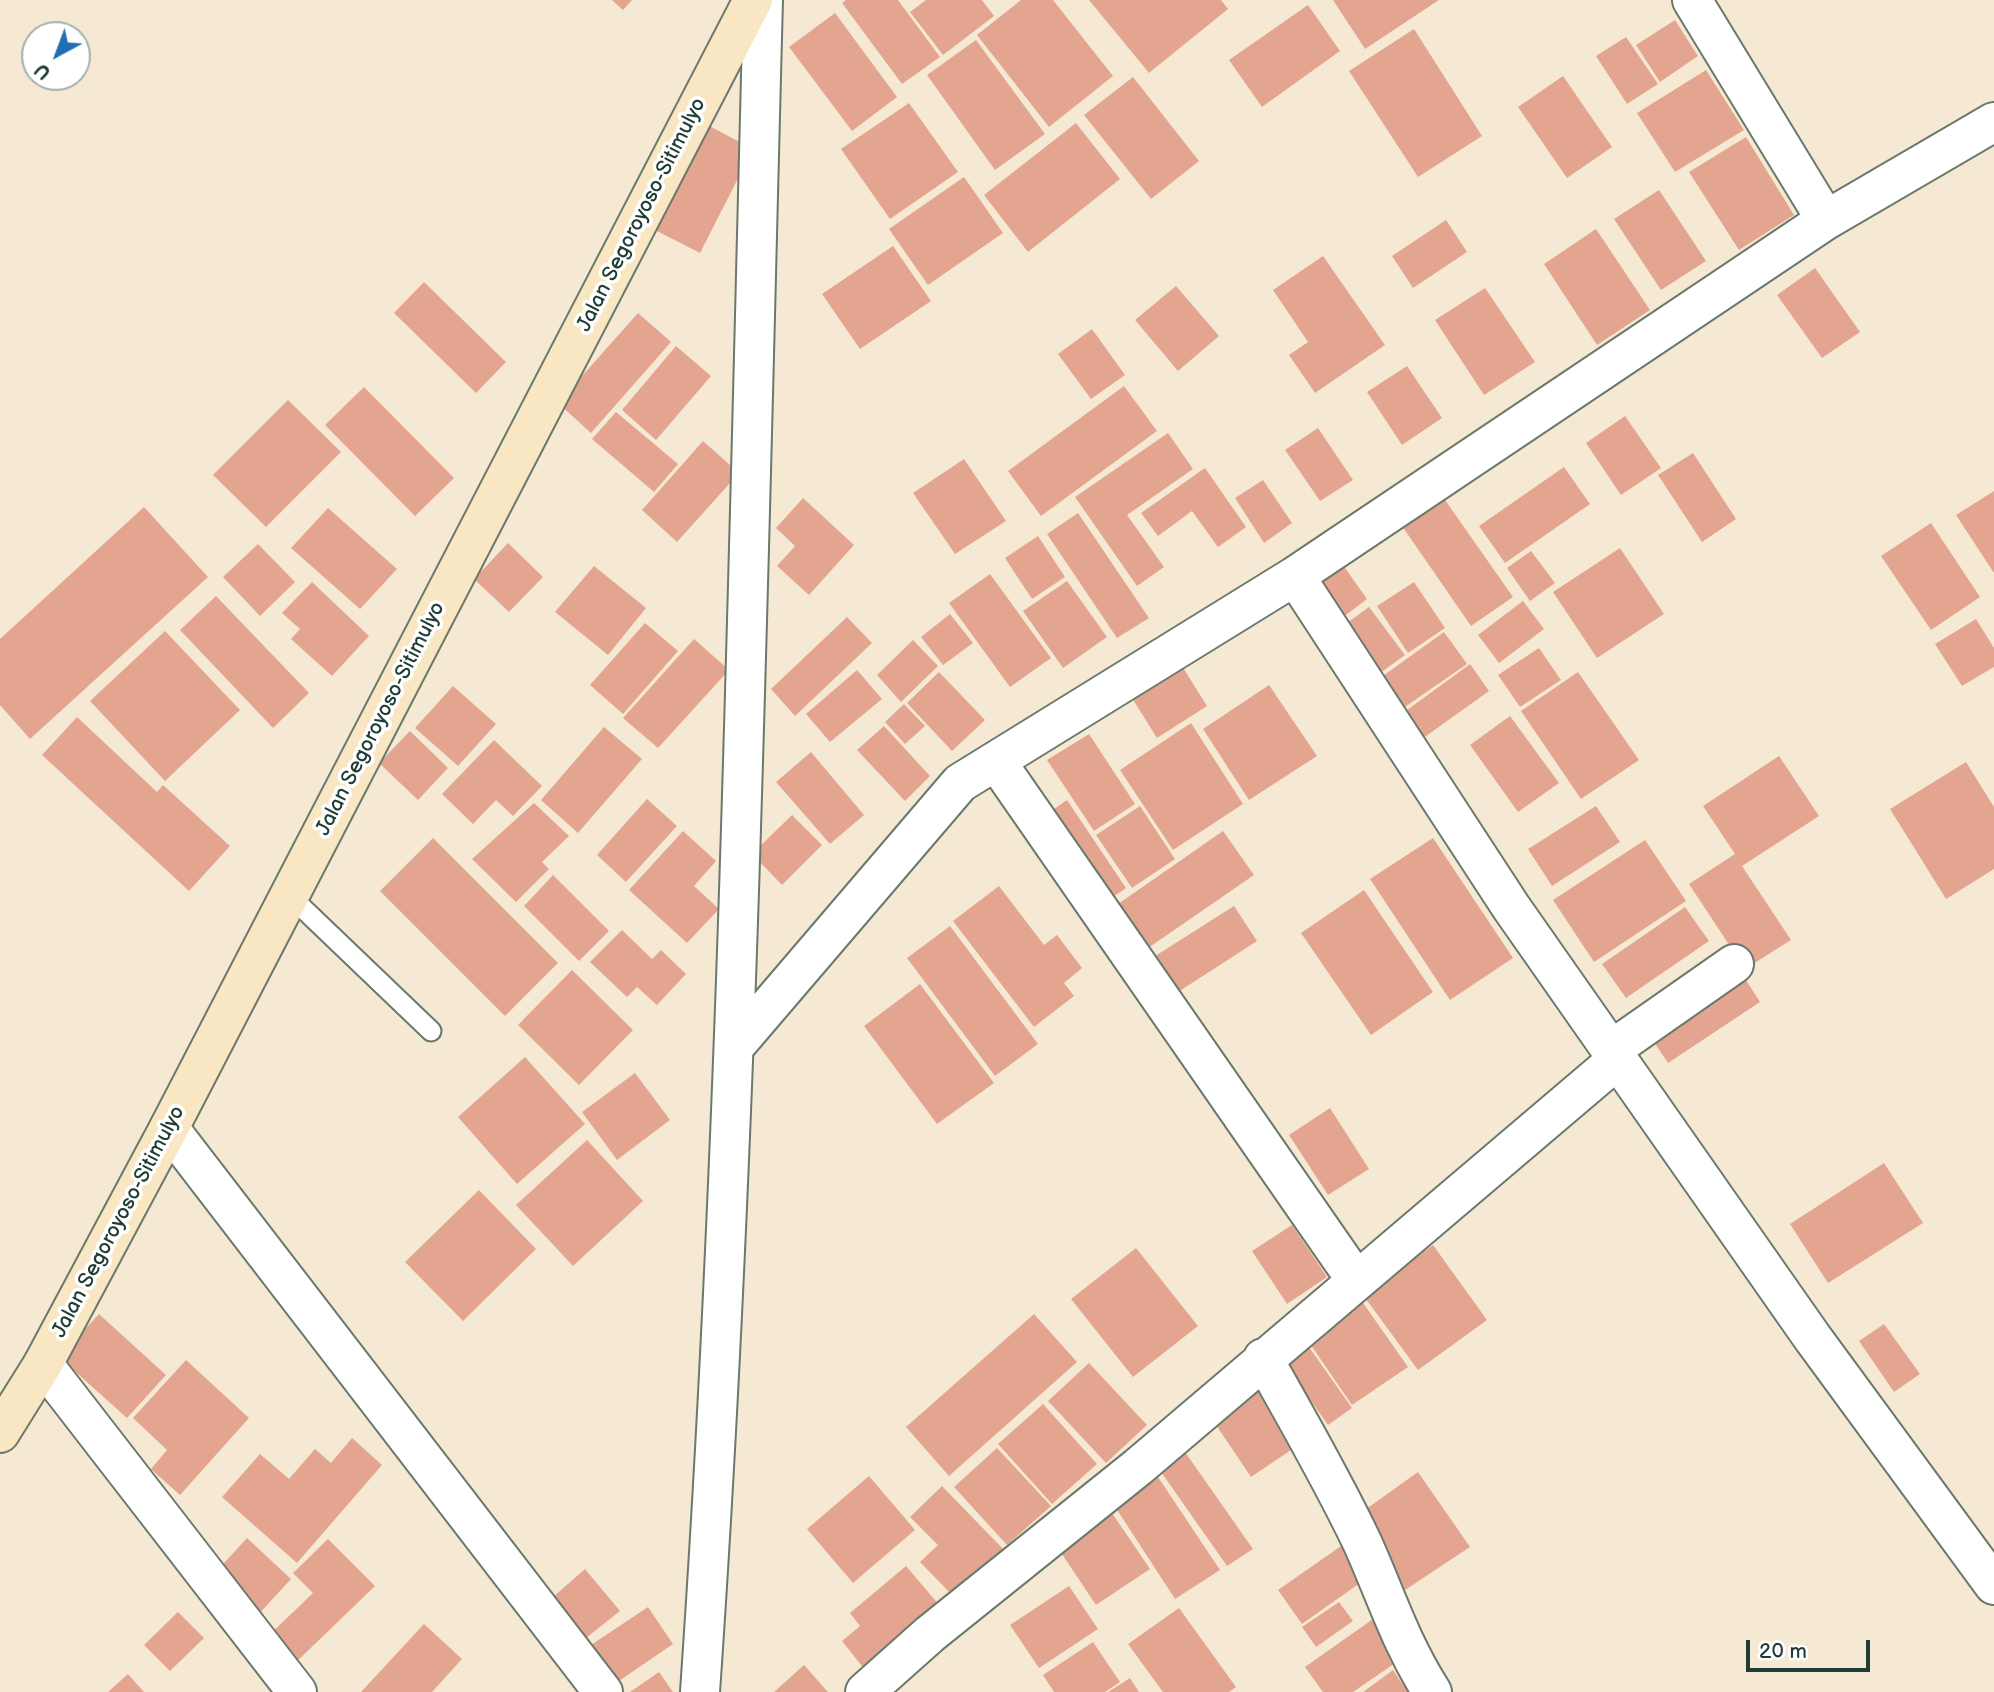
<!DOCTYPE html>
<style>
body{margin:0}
#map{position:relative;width:1994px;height:1692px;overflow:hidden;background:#f5e9d3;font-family:"Balsamiq Sans",sans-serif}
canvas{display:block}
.north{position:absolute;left:21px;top:21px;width:70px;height:70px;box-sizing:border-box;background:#fff;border:2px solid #a5b1ae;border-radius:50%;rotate:221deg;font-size:19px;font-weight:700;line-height:28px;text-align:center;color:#1f3d34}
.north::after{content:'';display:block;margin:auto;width:24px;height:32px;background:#1f6fb2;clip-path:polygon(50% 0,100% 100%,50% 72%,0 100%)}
.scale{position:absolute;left:1746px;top:1640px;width:124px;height:32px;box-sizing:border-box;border:4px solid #1f3d34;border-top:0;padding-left:9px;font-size:21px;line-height:24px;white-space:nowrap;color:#1f3d34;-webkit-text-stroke:5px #fff;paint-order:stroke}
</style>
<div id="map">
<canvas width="1994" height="1692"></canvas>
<div class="north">U</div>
<div class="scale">20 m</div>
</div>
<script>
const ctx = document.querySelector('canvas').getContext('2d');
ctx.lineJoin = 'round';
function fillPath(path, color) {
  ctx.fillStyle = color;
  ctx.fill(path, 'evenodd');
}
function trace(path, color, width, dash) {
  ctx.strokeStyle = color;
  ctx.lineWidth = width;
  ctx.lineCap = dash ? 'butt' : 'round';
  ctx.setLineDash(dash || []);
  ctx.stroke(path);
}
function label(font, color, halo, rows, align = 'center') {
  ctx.font = font + ' "Balsamiq Sans",sans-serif';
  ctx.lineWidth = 7;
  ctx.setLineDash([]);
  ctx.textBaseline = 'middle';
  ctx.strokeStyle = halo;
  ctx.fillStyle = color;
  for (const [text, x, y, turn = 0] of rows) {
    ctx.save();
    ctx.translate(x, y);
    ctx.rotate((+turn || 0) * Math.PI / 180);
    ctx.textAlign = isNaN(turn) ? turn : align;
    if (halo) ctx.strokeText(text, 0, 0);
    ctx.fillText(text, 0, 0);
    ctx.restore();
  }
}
fillPath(new Path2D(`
 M 612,0 L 632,0 L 623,10 Z
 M 846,0 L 898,0 L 940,57 L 902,84 L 842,3 Z
 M 926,0 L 982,0 L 994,16 L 943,55 L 910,12 Z
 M 1021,0 L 1053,0 L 1113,76 L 1049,127 L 977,35 Z
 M 1089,0 L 1221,0 L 1228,9 L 1149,73 Z
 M 1333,0 L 1439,0 L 1365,49 Z
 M 1308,5 L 1340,51 L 1262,107 L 1229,60 Z
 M 835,13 L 897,97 L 852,131 L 789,47 Z
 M 1675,20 L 1698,56 L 1660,82 L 1636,45 Z
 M 1414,29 L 1482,136 L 1418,177 L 1349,71 Z
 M 1626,37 L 1658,84 L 1627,104 L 1596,56 Z
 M 976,40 L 1045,134 L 995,170 L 927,75 Z
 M 1706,70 L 1744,130 L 1675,172 L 1637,113 Z
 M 1563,76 L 1612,147 L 1567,178 L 1518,107 Z
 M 1133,77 L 1199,161 L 1151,199 L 1084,115 Z
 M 909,103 L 958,172 L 890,219 L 841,149 Z
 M 702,122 L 753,149 L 700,253 L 649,227 Z
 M 1076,123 L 1120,179 L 1028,252 L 984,195 Z
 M 1746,137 L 1794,215 L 1739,250 L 1689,172 Z
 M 964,177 L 1003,233 L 928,285 L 889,229 Z
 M 1659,190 L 1706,261 L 1661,290 L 1614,219 Z
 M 1446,220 L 1467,252 L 1413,288 L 1392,256 Z
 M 1596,229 L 1650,310 L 1597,345 L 1544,264 Z
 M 893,246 L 931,301 L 860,349 L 822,294 Z
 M 1323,256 L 1385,345 L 1315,393 L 1289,355 L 1308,342 L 1273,290 Z
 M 1815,268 L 1860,332 L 1822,358 L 1777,295 Z
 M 424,282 L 506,362 L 476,393 L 394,313 Z
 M 1176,286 L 1219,336 L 1178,371 L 1135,320 Z
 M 1485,288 L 1535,362 L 1484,395 L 1435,320 Z
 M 638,313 L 671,342 L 591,433 L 558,403 Z
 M 1092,329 L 1125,375 L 1091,399 L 1058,354 Z
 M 676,346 L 711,376 L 656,440 L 622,410 Z
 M 1407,366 L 1442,418 L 1402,445 L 1367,392 Z
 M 1124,386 L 1157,431 L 1041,516 L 1008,471 Z
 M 364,387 L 454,478 L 415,516 L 325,425 Z
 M 288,400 L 341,452 L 266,527 L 213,475 Z
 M 616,412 L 678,464 L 654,492 L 592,439 Z
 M 1625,416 L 1661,468 L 1621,495 L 1586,443 Z
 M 1318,428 L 1353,480 L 1320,501 L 1285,450 Z
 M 1168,433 L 1193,469 L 1127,515 L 1164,567 L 1137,586 L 1075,497 Z
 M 703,441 L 739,473 L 677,542 L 642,510 Z
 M 1693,453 L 1736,519 L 1702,542 L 1658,475 Z
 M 964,459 L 1006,521 L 955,554 L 913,493 Z
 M 1564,467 L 1590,504 L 1505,563 L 1479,526 Z
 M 1205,468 L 1246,527 L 1218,547 L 1192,511 L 1158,536 L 1141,513 Z
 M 1263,480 L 1292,523 L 1264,543 L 1235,498 Z
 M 1994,491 L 1994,573 L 1956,515 Z
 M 1443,497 L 1513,597 L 1471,626 L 1402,526 Z
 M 803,498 L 854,545 L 809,595 L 777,566 L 795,546 L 776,528 Z
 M 144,507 L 208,577 L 30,739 L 0,705 L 0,639 Z
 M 328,508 L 397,569 L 360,609 L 291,548 Z
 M 1078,513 L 1149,618 L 1117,638 L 1047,534 Z
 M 1931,523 L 1980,597 L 1931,630 L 1881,556 Z
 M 1038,536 L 1065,577 L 1032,599 L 1005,558 Z
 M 508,543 L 543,577 L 509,612 L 474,579 Z
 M 258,544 L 295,582 L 260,616 L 223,577 Z
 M 1620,548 L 1664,614 L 1597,658 L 1553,592 Z
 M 1531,551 L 1555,583 L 1530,601 L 1507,568 Z
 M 1343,565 L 1367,599 L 1334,624 L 1309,590 Z
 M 594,566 L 646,608 L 608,655 L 555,612 Z
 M 990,574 L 1051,658 L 1010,687 L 949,603 Z
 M 1067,581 L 1107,637 L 1063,668 L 1023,611 Z
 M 312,582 L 369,636 L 332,676 L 291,639 L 300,629 L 282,613 Z
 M 1414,582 L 1445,628 L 1408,653 L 1377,606 Z
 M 216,596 L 309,693 L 273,728 L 180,630 Z
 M 1523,601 L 1544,629 L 1499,663 L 1478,635 Z
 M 1369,607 L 1405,655 L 1376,676 L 1340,628 Z
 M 950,614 L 973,643 L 943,665 L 921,637 Z
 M 847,617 L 872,643 L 795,716 L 771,689 Z
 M 1976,619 L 1994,648 L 1994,667 L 1962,686 L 1935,644 Z
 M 645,623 L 678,651 L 623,714 L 590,685 Z
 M 165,631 L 240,710 L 165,781 L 90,701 Z
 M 1444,632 L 1467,664 L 1402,709 L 1380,678 Z
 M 694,639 L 729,670 L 658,748 L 623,718 Z
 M 913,640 L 938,666 L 901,702 L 877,675 Z
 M 1539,648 L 1561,680 L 1520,707 L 1498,675 Z
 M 1177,658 L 1207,706 L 1157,738 L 1127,690 Z
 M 1470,664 L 1489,691 L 1422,739 L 1403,713 Z
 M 857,670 L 882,699 L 830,742 L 806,714 Z
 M 939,672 L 985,720 L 952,751 L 907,703 Z
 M 1578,672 L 1639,760 L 1581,799 L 1521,711 Z
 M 1269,685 L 1317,756 L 1249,800 L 1203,729 Z
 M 453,686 L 496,724 L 458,766 L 415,728 Z
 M 904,704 L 925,726 L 905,744 L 885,722 Z
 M 1510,716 L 1559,783 L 1518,812 L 1470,745 Z
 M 77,717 L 157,792 L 163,785 L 230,846 L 189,891 L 42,755 Z
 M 1191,723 L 1243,804 L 1173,850 L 1120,770 Z
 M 884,726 L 930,776 L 905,801 L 857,750 Z
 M 604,727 L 642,759 L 578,833 L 541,800 Z
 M 410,731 L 448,768 L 418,800 L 379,763 Z
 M 1089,734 L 1135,804 L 1094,831 L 1047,760 Z
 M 494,740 L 542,786 L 513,816 L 496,800 L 473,824 L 442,794 Z
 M 811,752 L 864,815 L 830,844 L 776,782 Z
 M 1779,756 L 1819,816 L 1742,866 L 1791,940 L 1745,969 L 1689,884 L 1735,854 L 1703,806 Z
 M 1966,762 L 1994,807 L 1994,869 L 1946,899 L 1890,809 Z
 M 647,799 L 677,826 L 626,882 L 597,855 Z
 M 1067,800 L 1126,888 L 1100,906 L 1041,818 Z
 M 534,803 L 569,836 L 542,862 L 549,869 L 516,902 L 472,859 Z
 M 1140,806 L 1175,859 L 1132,888 L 1096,835 Z
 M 1596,806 L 1620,842 L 1552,886 L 1528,849 Z
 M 792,815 L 822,845 L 782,885 L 752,854 Z
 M 683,831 L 716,861 L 694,886 L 719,909 L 687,943 L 629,890 Z
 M 1223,831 L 1254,875 L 1138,955 L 1108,911 Z
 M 433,838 L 558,963 L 505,1016 L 380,891 Z
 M 1433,838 L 1513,958 L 1450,1000 L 1370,879 Z
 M 1645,840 L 1686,901 L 1594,962 L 1553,900 Z
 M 553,875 L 609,931 L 579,961 L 524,906 Z
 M 999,886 L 1044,945 L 1057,935 L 1082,968 L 1064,983 L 1074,996 L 1034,1027 L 953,921 Z
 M 1364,890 L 1433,992 L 1371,1035 L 1301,933 Z
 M 1234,906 L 1257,941 L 1175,994 L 1152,958 Z
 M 1685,907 L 1709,941 L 1626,998 L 1602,964 Z
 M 950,926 L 1038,1044 L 995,1076 L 907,958 Z
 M 622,930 L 652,959 L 661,950 L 686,974 L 657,1005 L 637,987 L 627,997 L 590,962 Z
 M 1739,969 L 1760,1002 L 1668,1063 L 1646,1030 Z
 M 572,970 L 633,1030 L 579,1085 L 518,1025 Z
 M 920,984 L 994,1083 L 937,1124 L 864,1026 Z
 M 525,1057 L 585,1124 L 517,1184 L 458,1117 Z
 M 635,1073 L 670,1120 L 617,1160 L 582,1112 Z
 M 1330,1108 L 1369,1169 L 1328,1195 L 1289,1135 Z
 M 587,1140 L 643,1201 L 573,1266 L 516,1205 Z
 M 1884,1163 L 1923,1223 L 1828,1283 L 1790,1224 Z
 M 479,1190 L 536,1249 L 463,1321 L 405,1262 Z
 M 1292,1225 L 1327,1277 L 1287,1304 L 1252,1251 Z
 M 1433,1245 L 1487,1320 L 1418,1370 L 1363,1295 Z
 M 1136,1248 L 1198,1326 L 1133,1377 L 1071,1299 Z
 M 1361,1300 L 1408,1367 L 1352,1405 L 1306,1338 Z
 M 99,1314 L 166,1375 L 127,1418 L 59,1357 Z
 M 1034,1314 L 1077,1362 L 949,1476 L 906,1427 Z
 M 1884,1324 L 1920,1374 L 1894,1392 L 1859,1341 Z
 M 1304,1340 L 1352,1408 L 1328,1425 L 1280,1357 Z
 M 186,1360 L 249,1418 L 180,1495 L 151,1469 L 167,1450 L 133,1418 Z
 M 1089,1363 L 1147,1425 L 1106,1463 L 1048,1401 Z
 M 1258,1388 L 1297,1446 L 1251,1477 L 1212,1419 Z
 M 1043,1404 L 1097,1464 L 1052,1504 L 998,1444 Z
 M 352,1438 L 382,1465 L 297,1563 L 222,1497 L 260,1454 L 289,1479 L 315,1449 L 331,1463 Z
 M 997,1448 L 1051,1506 L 1007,1545 L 954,1487 Z
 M 1185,1452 L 1253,1549 L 1227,1566 L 1159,1469 Z
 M 1418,1472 L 1470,1547 L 1405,1590 L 1355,1517 Z
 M 1156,1474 L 1220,1570 L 1175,1599 L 1112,1502 Z
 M 869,1476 L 915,1530 L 853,1583 L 807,1529 Z
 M 942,1486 L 1005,1551 L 956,1599 L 920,1562 L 938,1545 L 910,1517 Z
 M 1108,1507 L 1150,1569 L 1096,1605 L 1054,1542 Z
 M 247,1538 L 291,1579 L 257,1616 L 213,1575 Z
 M 328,1539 L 375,1586 L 291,1667 L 264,1640 L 313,1593 L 293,1573 Z
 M 1344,1544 L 1367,1578 L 1302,1624 L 1278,1590 Z
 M 906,1566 L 945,1612 L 869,1675 L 842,1641 L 860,1626 L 850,1613 Z
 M 585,1569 L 620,1611 L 586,1638 L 553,1597 Z
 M 1069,1586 L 1098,1629 L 1039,1668 L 1010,1625 Z
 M 1339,1602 L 1353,1621 L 1316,1647 L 1302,1627 Z
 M 648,1607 L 673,1644 L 616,1683 L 591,1645 Z
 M 1179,1608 L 1236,1687 L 1229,1692 L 1163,1692 L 1128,1644 Z
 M 178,1612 L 204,1638 L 170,1671 L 144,1645 Z
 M 1373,1619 L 1401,1659 L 1353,1692 L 1323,1692 L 1305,1667 Z
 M 424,1624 L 462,1659 L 432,1692 L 361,1692 Z
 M 1093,1642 L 1120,1682 L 1105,1692 L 1054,1692 L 1043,1675 Z
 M 804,1665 L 828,1692 L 774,1692 Z
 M 1393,1670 L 1408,1692 L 1363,1692 Z
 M 659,1672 L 673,1692 L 630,1692 Z
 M 128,1674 L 144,1692 L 108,1692 Z
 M 1130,1678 L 1139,1692 L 1108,1692 Z`), '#e4a590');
const lane = new Path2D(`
 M 290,896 L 431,1031`);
const street = new Path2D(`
 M 1692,0 L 1826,220
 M 1295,576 L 1826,220 L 1994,122
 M 996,761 L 1356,1280
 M 735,1046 L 960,783 L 1295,576 L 1511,907 L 1812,1337 L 1994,1585
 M 1611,1050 L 1734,964
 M 169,1128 L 603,1692
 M 1263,1358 C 1297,1419 1332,1479 1362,1542 C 1386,1595 1400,1642 1432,1692
 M 43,1364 L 297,1692
 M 700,1692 C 739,1129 748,564 763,0
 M 865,1692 L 930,1634 L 1138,1467 L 1618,1059`);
const secondary = new Path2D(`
 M 0,1433 L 43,1364 L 169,1128 L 753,0`);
trace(lane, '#6a796c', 23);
trace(street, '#6a796c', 42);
trace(secondary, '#6a796c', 42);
trace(lane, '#fff', 19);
trace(street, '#fff', 38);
trace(secondary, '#f9e7c3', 38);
label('21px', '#1f3d34', '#fff', [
 ["Jalan Segoroyoso-Sitimulyo",642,215,-63],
 ["Jalan Segoroyoso-Sitimulyo",381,719,-63],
 ["Jalan Segoroyoso-Sitimulyo",119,1222,-62]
]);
</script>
